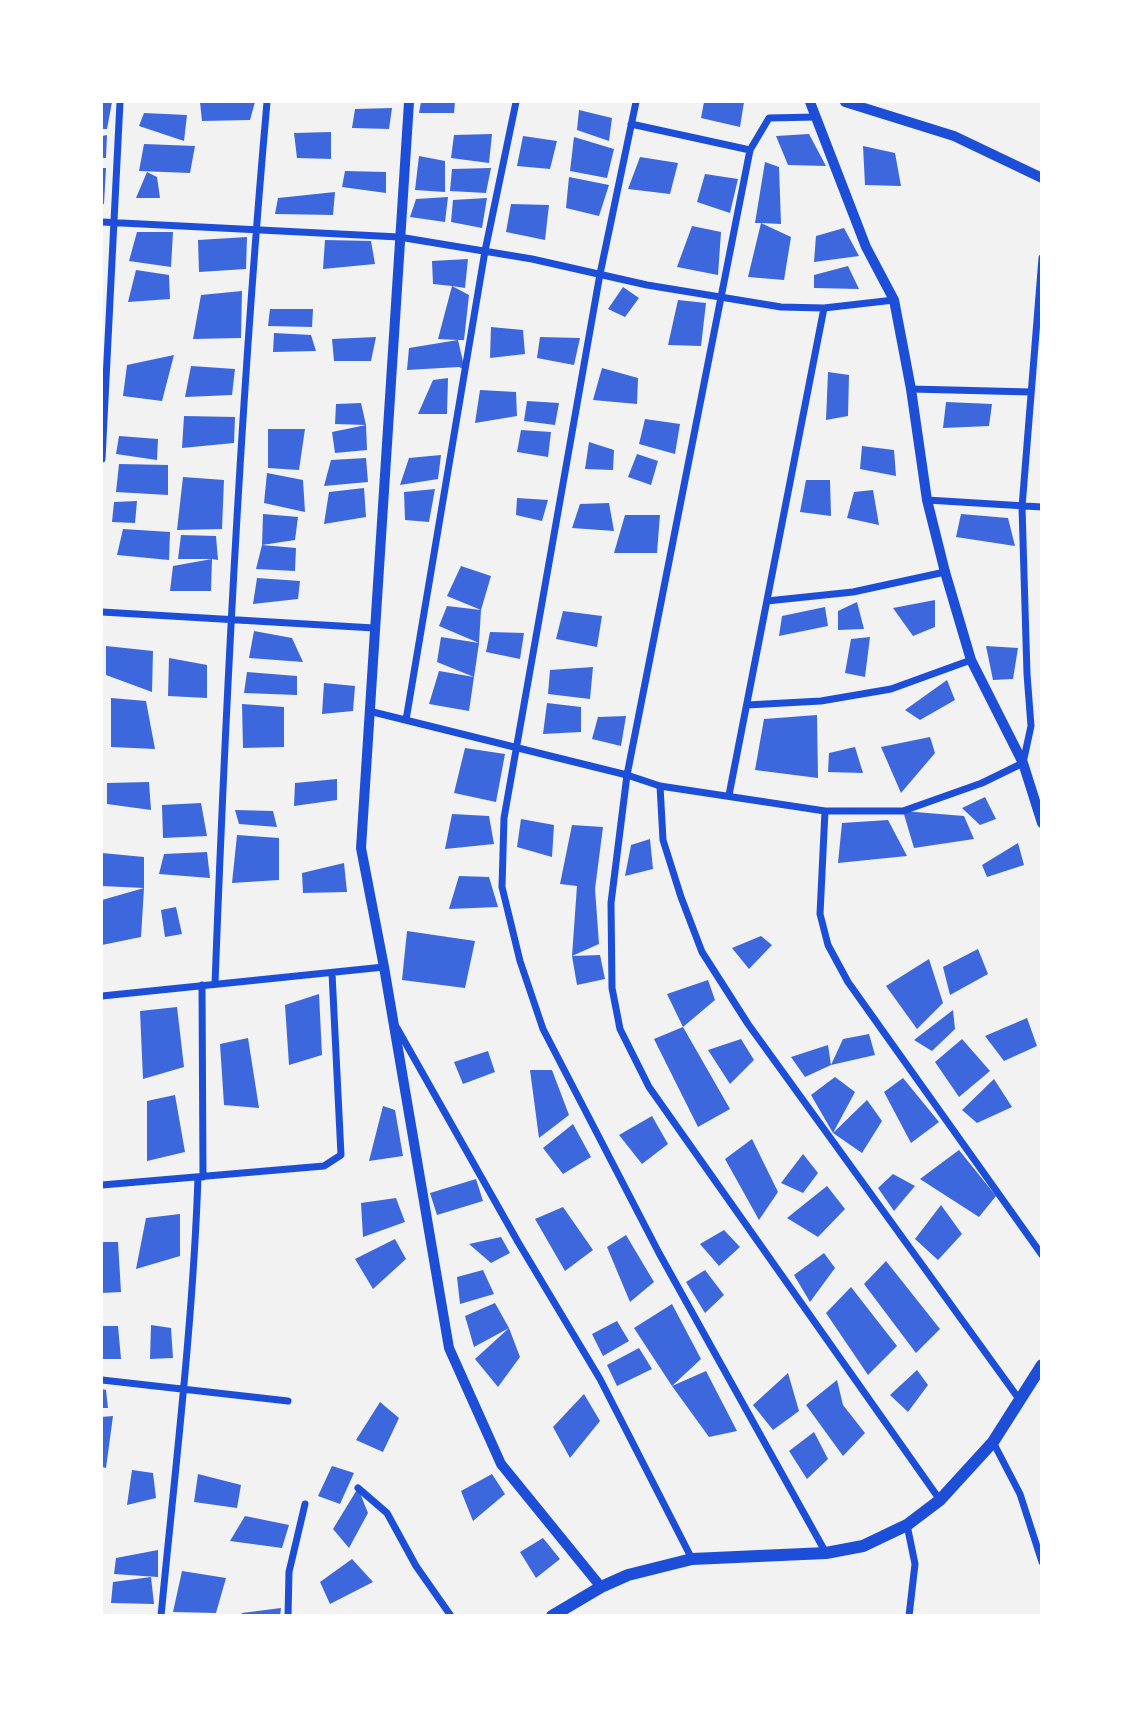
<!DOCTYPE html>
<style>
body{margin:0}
#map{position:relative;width:1143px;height:1717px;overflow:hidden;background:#f2f2f2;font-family:"Titillium Web",sans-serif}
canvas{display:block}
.frame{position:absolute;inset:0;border:103px solid #fff;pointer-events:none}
</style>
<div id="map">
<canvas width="1143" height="1717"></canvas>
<div class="frame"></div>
</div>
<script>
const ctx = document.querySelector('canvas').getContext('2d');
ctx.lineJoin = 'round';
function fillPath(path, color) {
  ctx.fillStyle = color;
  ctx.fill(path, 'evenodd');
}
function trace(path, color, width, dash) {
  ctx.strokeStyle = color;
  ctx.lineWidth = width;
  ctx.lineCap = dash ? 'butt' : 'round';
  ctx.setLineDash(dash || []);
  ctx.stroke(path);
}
fillPath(new Path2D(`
 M 102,102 L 112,102 L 107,129 L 102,129 Z
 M 200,102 L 255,102 L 250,120 L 202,121 Z
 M 421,102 L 455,102 L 454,113 L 419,113 Z
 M 704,102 L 744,102 L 740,127 L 701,118 Z
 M 392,108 L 389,129 L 352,128 L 355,109 Z
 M 579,110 L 612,118 L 609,141 L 577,130 Z
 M 144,113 L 187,115 L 184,141 L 139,126 Z
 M 331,132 L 331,159 L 297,158 L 294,133 Z
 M 492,134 L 489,163 L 451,158 L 454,135 Z
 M 809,134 L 826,166 L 788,165 L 776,136 Z
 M 107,135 L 106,158 L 102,158 L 102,136 Z
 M 523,136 L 557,141 L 550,169 L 517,166 Z
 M 574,137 L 614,149 L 607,178 L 570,171 Z
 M 144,144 L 195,146 L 190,173 L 139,171 Z
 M 863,146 L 895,153 L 901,186 L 865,185 Z
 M 419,156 L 445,161 L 445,192 L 415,190 Z
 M 640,157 L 678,163 L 670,194 L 628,189 Z
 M 765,162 L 779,167 L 781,224 L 761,223 L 791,237 L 784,280 L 748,277 L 761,223 L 755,223 Z
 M 102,168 L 106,168 L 104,204 L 102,204 Z
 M 491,168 L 486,193 L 450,191 L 452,169 Z
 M 345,171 L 386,172 L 386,193 L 342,187 Z
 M 147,172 L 157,177 L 160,198 L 136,198 Z
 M 705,174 L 738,179 L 730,213 L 697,202 Z
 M 569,177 L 609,185 L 599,216 L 566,208 Z
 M 335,192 L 333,215 L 275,214 L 278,198 Z
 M 448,197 L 445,222 L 410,217 L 416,199 Z
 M 487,198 L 482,228 L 451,222 L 453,200 Z
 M 511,204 L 549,205 L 545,240 L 506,232 Z
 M 692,226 L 721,232 L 718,275 L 677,267 Z
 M 844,228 L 859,256 L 814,262 L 816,236 Z
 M 137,232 L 173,232 L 171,267 L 129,261 Z
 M 247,237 L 246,269 L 199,272 L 198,240 Z
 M 325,240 L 371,241 L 375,264 L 323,269 Z
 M 468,259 L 465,288 L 452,286 L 469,295 L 464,340 L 458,340 L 465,370 L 459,367 L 407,370 L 409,348 L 458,340 L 438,339 L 452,286 L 433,284 L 432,261 Z
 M 848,266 L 859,289 L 814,288 L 814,275 Z
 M 136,270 L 169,275 L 170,299 L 128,302 Z
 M 623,287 L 639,298 L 625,317 L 608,309 Z
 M 242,291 L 241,338 L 193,339 L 201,295 Z
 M 678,300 L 706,303 L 701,346 L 668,345 Z
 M 270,309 L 313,309 L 312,327 L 268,326 Z
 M 491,327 L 523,330 L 525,354 L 490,358 Z
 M 274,333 L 311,335 L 316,351 L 273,352 Z
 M 376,337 L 371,361 L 334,361 L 332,339 Z
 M 540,337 L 580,338 L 574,365 L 537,358 Z
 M 174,355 L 162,401 L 123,396 L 127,365 Z
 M 191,366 L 235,369 L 232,395 L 185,397 Z
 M 602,368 L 638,378 L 637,404 L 593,400 Z
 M 828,372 L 849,375 L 848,416 L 826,420 Z
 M 448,378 L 447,414 L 418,414 L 433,380 Z
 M 480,390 L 516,392 L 517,416 L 475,423 Z
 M 527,401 L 559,403 L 555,425 L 524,421 Z
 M 946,402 L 992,404 L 989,426 L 943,428 Z
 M 361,403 L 366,425 L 367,450 L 335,453 L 332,432 L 366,425 L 335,424 L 336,404 Z
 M 184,416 L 235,417 L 234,443 L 182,448 Z
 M 645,419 L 680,424 L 675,454 L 639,444 Z
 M 268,429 L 305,429 L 299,470 L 268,468 Z
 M 521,430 L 551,432 L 548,457 L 517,452 Z
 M 119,436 L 158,439 L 157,460 L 116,454 Z
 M 589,442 L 614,450 L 613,470 L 585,469 Z
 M 862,446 L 894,450 L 896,476 L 860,469 Z
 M 637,454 L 658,461 L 651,485 L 628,477 Z
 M 441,455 L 438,479 L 400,485 L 409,458 Z
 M 366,458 L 368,482 L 324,486 L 331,460 Z
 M 119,464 L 168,465 L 168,495 L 116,492 Z
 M 267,473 L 303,480 L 305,512 L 264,503 Z
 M 183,477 L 224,480 L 222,529 L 177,530 Z
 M 806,480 L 830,480 L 831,516 L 800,512 Z
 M 364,488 L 366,517 L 324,524 L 329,492 Z
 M 435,489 L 429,522 L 405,520 L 404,492 Z
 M 873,490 L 879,525 L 847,518 L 854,492 Z
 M 517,498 L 548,500 L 542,521 L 516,515 Z
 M 137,501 L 135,523 L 112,522 L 114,502 Z
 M 609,503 L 614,531 L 572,528 L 580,504 Z
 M 263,514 L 298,517 L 295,540 L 262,545 Z
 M 961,514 L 1008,518 L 1015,546 L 956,537 Z
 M 625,515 L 660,515 L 657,553 L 614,553 Z
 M 123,529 L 170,532 L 169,560 L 117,555 Z
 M 181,535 L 216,536 L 218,560 L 212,559 L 211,591 L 170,591 L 173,566 L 212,559 L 178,559 Z
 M 262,545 L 296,548 L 295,571 L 256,569 Z
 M 461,566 L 491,576 L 481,610 L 447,596 Z
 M 257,578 L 300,581 L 298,599 L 253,604 Z
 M 935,600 L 935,627 L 913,636 L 893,608 Z
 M 857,602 L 864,629 L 838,630 L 838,611 Z
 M 447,606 L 481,610 L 479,643 L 474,677 L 437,662 L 441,637 L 479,643 L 439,626 Z
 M 825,607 L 828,626 L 779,636 L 782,616 Z
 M 563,611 L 602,616 L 597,647 L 556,639 Z
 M 254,631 L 292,638 L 303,662 L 249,658 Z
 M 490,632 L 524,633 L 520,659 L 486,652 Z
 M 870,637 L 865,677 L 845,673 L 851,639 Z
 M 106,646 L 153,651 L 152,692 L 106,675 Z
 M 986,646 L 1018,648 L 1013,679 L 993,680 Z
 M 169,658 L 207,665 L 207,698 L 168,696 Z
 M 593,667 L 590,699 L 548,694 L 550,670 Z
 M 439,671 L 474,677 L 469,711 L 429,704 Z
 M 247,672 L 297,676 L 297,695 L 244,693 Z
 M 947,680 L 955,700 L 920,720 L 905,710 Z
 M 324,683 L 355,686 L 353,711 L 322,714 Z
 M 111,698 L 146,701 L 155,749 L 111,747 Z
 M 547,703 L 581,707 L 581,732 L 543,734 Z
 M 242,704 L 284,707 L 284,747 L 243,748 Z
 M 817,715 L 818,778 L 755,770 L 764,719 Z
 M 626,716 L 621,746 L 592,739 L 598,717 Z
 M 930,737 L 935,753 L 901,793 L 881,747 Z
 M 855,747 L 863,773 L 828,772 L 829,753 Z
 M 465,748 L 505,754 L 496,802 L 454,793 Z
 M 337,779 L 337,800 L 294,806 L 295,783 Z
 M 149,782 L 151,810 L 107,804 L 107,783 Z
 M 985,797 L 996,819 L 980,825 L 962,808 Z
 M 201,803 L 207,836 L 163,838 L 162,805 Z
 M 235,810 L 273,811 L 277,827 L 239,824 Z
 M 903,811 L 964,816 L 974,839 L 914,848 Z
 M 452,814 L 489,816 L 494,844 L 445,849 Z
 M 521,819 L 554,825 L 552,857 L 517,847 Z
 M 888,820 L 907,856 L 838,863 L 842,823 Z
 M 572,825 L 603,827 L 595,889 L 599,944 L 572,956 L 600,955 L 605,979 L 577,985 L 572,956 L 577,886 L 560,884 Z
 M 237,835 L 279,838 L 279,880 L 232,883 Z
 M 650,839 L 653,869 L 625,876 L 631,845 Z
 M 1018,843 L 1024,865 L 987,877 L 982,865 Z
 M 207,852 L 210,878 L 159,874 L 164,854 Z
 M 102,853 L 144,857 L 144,888 L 102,886 Z
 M 344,863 L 347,892 L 303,893 L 302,873 Z
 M 459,876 L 489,877 L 498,907 L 449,909 Z
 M 144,888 L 141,937 L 102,945 L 102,900 Z
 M 176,907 L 182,934 L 165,937 L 161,910 Z
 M 407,931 L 475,941 L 465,988 L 402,980 Z
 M 761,936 L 772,945 L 749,969 L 732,948 Z
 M 978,949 L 988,974 L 950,995 L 943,967 Z
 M 929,959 L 943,1003 L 917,1029 L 886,986 Z
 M 708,980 L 715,1000 L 683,1027 L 667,994 Z
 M 319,994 L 322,1055 L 289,1065 L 285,1005 Z
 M 177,1007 L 184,1067 L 143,1079 L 140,1011 Z
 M 953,1010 L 955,1029 L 932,1051 L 914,1040 Z
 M 1027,1018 L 1037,1046 L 1004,1061 L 985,1036 Z
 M 683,1027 L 730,1109 L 698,1127 L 654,1039 Z
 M 869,1034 L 875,1055 L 831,1065 L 805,1077 L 791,1057 L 828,1045 L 831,1065 L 843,1039 Z
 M 248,1038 L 259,1108 L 224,1105 L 220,1044 Z
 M 741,1039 L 754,1060 L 730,1084 L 708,1050 Z
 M 962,1039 L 990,1071 L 959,1097 L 935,1062 Z
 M 488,1051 L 495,1072 L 463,1084 L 454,1062 Z
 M 530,1070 L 552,1070 L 569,1115 L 539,1138 Z
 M 835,1077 L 855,1092 L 833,1133 L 811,1095 Z
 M 903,1078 L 939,1122 L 911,1143 L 884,1092 Z
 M 994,1079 L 1012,1107 L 977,1123 L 962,1110 Z
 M 175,1095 L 185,1152 L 147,1161 L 147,1101 Z
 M 867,1100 L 882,1121 L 862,1153 L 833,1133 Z
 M 383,1106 L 395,1110 L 403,1156 L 369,1161 Z
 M 652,1116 L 668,1144 L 642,1164 L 619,1135 Z
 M 573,1124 L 591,1157 L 563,1174 L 543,1148 Z
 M 752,1139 L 778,1192 L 759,1220 L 725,1159 Z
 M 959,1150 L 996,1196 L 979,1217 L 920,1179 Z
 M 803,1154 L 818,1173 L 803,1193 L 781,1183 Z
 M 893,1174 L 915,1186 L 894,1211 L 878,1188 Z
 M 476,1179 L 483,1201 L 437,1215 L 430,1193 Z
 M 827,1186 L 845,1209 L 818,1237 L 787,1218 Z
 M 396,1198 L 405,1222 L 363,1237 L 361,1203 Z
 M 941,1205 L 962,1234 L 938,1260 L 915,1239 Z
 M 563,1207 L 593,1250 L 565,1271 L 535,1219 Z
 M 180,1214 L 180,1256 L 136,1269 L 146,1218 Z
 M 724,1230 L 740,1247 L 719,1266 L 700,1244 Z
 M 626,1235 L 654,1282 L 630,1302 L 607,1247 Z
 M 501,1237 L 510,1253 L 491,1263 L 469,1244 Z
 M 395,1239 L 406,1259 L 373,1289 L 355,1259 Z
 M 102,1242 L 118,1242 L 121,1292 L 102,1293 Z
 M 824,1253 L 835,1268 L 810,1302 L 794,1275 Z
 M 886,1261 L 940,1329 L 916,1353 L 864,1284 Z
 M 483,1270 L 494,1294 L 460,1304 L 457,1277 Z
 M 705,1270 L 724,1295 L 705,1313 L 686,1282 Z
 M 851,1287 L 897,1346 L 868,1375 L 826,1313 Z
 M 495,1303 L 509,1328 L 474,1347 L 465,1316 Z
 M 672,1304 L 701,1359 L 672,1386 L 634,1328 Z
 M 617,1321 L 629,1341 L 603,1356 L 592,1334 Z
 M 151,1325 L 171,1328 L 173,1358 L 150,1359 Z
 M 102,1326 L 118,1326 L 121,1359 L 102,1359 Z
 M 509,1328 L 520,1357 L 498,1387 L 475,1359 Z
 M 639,1348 L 652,1369 L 617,1386 L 607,1365 Z
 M 917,1370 L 928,1385 L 908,1412 L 890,1395 Z
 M 706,1371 L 737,1431 L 709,1437 L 672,1386 Z
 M 788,1373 L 799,1411 L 773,1430 L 753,1405 Z
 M 837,1380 L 843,1405 L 865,1433 L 843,1456 L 806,1405 Z
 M 102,1389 L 106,1390 L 108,1408 L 102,1408 Z
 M 584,1394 L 600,1421 L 570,1458 L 553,1427 Z
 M 380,1402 L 399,1418 L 383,1452 L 356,1440 Z
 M 113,1416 L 106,1468 L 102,1467 L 102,1417 Z
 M 814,1432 L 828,1459 L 807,1479 L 789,1451 Z
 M 332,1466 L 354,1473 L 340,1504 L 318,1496 Z
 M 132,1470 L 153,1473 L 156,1498 L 127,1505 Z
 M 198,1474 L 241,1485 L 237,1508 L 194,1502 Z
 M 492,1474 L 505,1494 L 473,1521 L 461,1491 Z
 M 358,1488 L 368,1513 L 349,1548 L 333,1529 Z
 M 245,1516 L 289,1525 L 282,1548 L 230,1541 Z
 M 543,1538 L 560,1559 L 536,1578 L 520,1552 Z
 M 158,1550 L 158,1577 L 114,1574 L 116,1558 Z
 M 352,1559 L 373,1582 L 330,1604 L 320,1582 Z
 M 182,1571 L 226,1578 L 216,1613 L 173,1612 Z
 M 151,1577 L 154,1604 L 111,1603 L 113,1582 Z
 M 281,1608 L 280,1616 L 241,1616 L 242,1613 Z`), '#3d67dc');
trace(new Path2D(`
 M 636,102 L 600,274 L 504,818 L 502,887 L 520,961 L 543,1029 L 659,1253 L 826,1553
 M 816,117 L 769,118 L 750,150 L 627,775 L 611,903 L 612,988 L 620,1029 L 649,1087 L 940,1500
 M 631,124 L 750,150
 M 102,222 L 399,237 L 532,259 L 647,285 L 781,307 L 824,308 L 894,300
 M 911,389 L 1031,392
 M 102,459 L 120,102
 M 927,500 L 1042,507
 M 767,601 L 853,592 L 945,572
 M 102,612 L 374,628
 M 747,705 L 821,701 L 891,689 L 971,660
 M 369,711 L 627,775 L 660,786 L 825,811 L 903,811 L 982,783 L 1023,763 L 1031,726 L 1027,674 L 1022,507 L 1042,258
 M 406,720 L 485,251 L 516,102
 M 660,786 L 663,840 L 681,897 L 702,952 L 748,1024 L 1019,1399
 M 729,795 L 824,308
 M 825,811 L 820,914 L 828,945 L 848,982 L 1042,1255
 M 215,984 C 226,690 241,395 267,102
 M 202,985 L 203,1177
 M 102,996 L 384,967
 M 397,1028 L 518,1242 L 600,1379 L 692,1559
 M 102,1185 L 324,1166 L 341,1155 L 332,973
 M 102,1380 L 288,1401
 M 993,1442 L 1020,1494 L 1042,1562
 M 358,1488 L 387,1513 L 416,1566 L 451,1616
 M 907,1525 L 915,1564 L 909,1616
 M 161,1616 C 175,1470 193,1323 198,1177
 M 288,1616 L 289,1572 L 305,1504`), '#1d4ed8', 7);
trace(new Path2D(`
 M 409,102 L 361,848 L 384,967 L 449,1348 L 501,1464 L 601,1587
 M 810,102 L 866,247 L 894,300 L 911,389 L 927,500 L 945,572 L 971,660 L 1023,763 L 1042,823
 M 845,102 L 954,136 L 1042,178`), '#1d4ed8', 10);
trace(new Path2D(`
 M 552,1616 L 601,1587 L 628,1575 L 692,1559 L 826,1553 L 863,1546 L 907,1525 L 940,1500 L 993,1442 L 1042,1365`), '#1d4ed8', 12);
</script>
